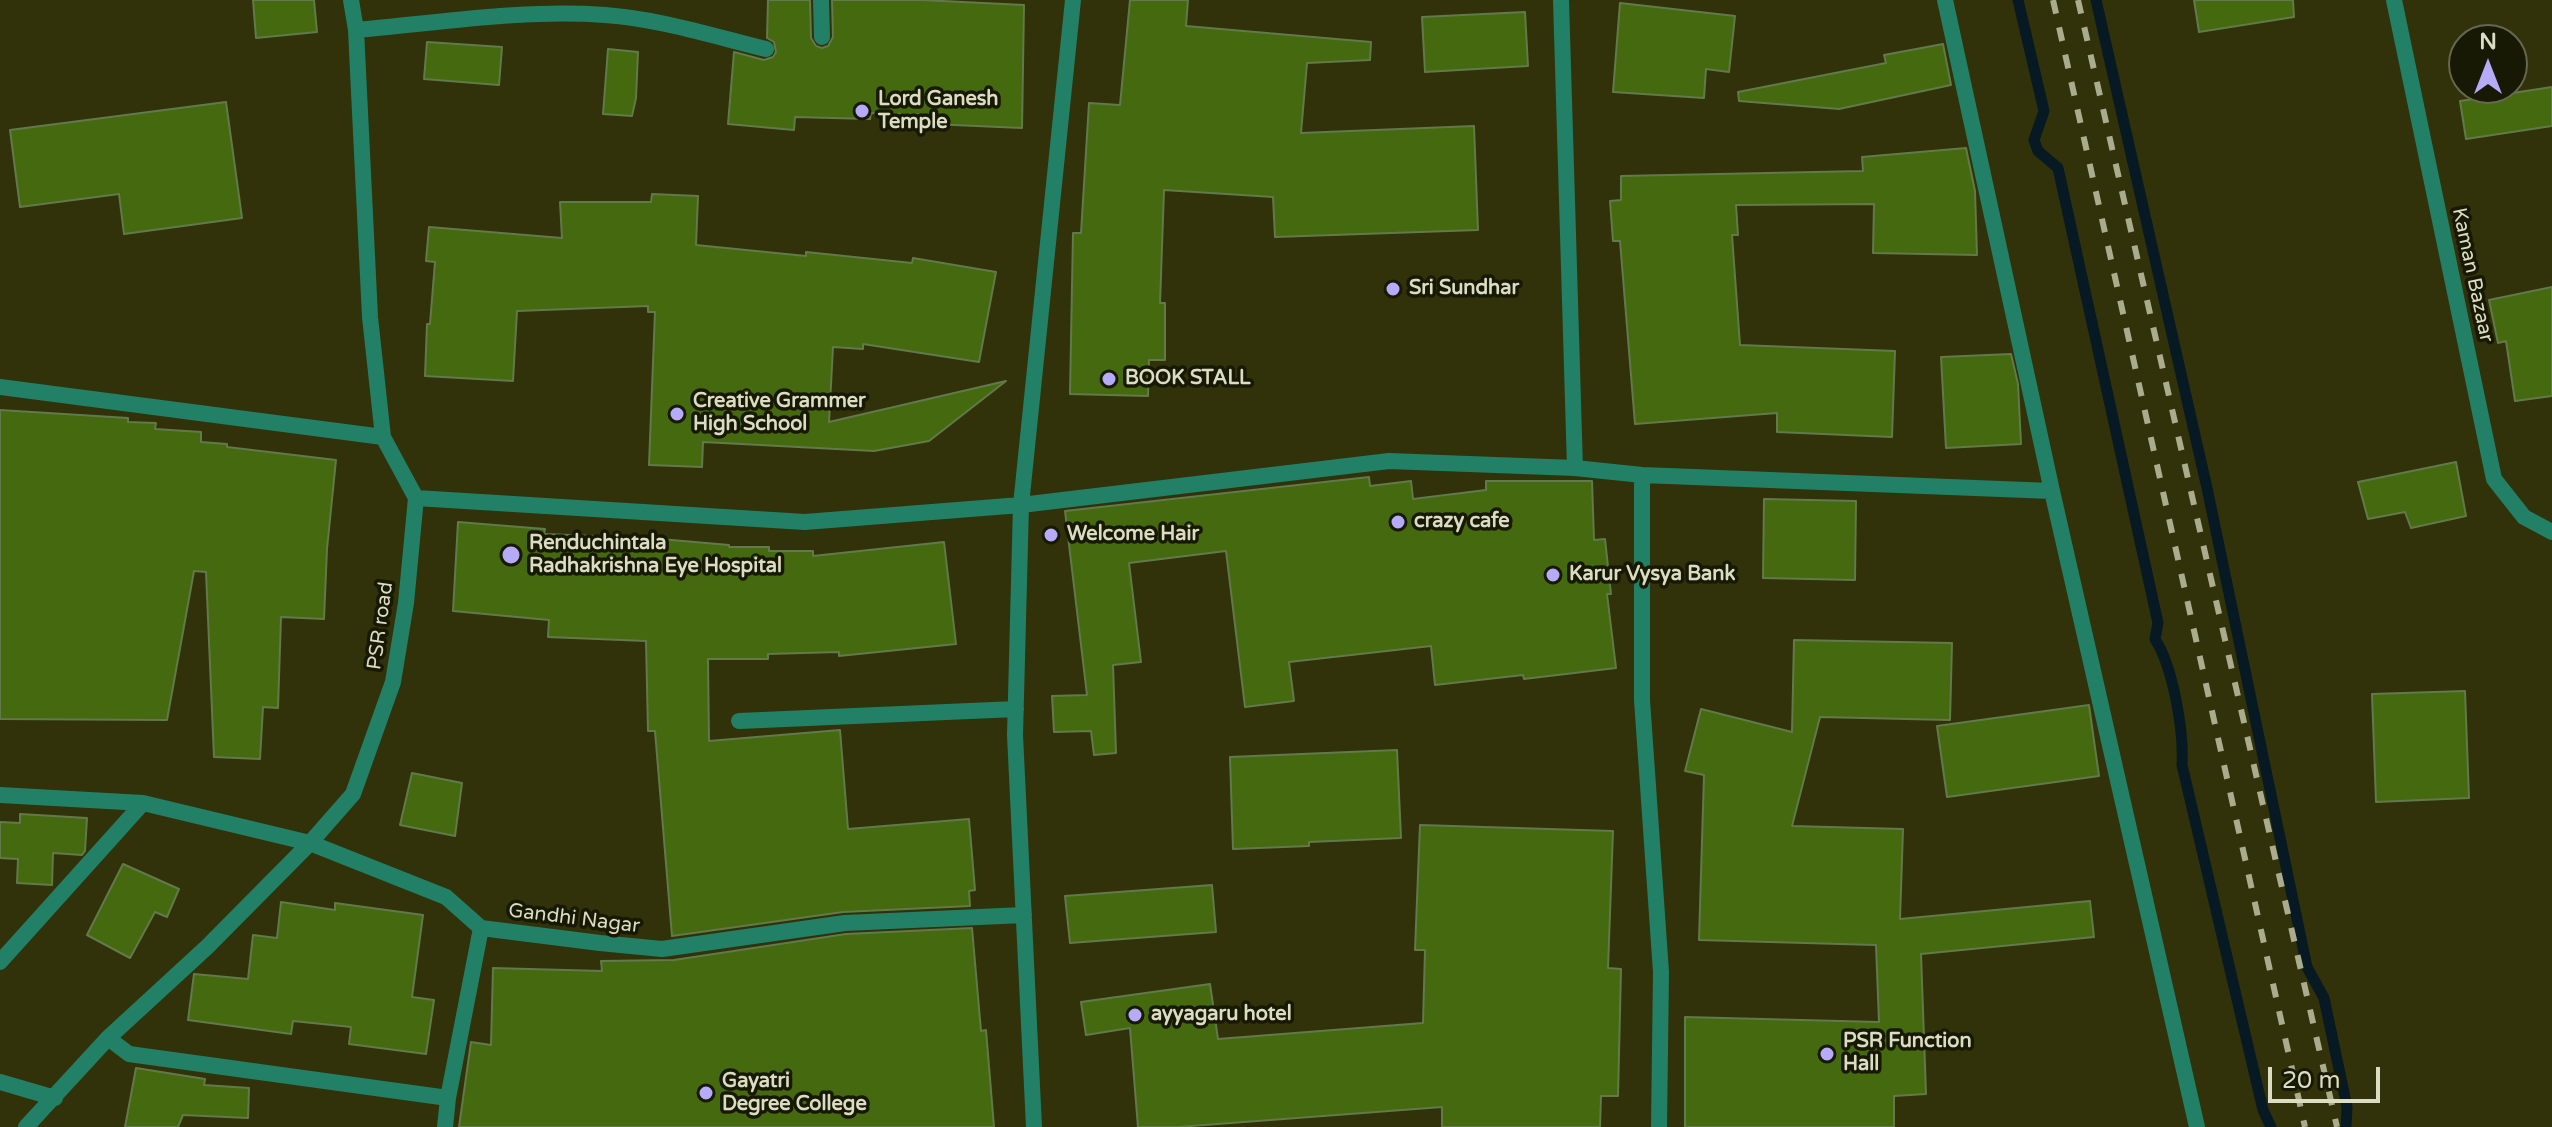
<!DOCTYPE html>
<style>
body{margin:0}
#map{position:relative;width:2552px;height:1127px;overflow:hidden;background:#313209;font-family:"Varela Round",sans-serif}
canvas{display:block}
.north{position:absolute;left:2448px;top:24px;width:80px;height:80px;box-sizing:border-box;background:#181904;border:2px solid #666750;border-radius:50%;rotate:0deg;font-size:22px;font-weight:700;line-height:32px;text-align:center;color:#dbddc2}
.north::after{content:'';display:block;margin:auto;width:28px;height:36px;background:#b6abf8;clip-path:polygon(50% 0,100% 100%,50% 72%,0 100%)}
.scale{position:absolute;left:2268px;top:1067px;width:112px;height:36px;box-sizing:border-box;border:4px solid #dbddc2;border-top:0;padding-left:10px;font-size:24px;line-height:28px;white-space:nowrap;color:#dbddc2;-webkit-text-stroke:6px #181904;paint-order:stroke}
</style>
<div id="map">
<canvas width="2552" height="1127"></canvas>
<div class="north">N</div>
<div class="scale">20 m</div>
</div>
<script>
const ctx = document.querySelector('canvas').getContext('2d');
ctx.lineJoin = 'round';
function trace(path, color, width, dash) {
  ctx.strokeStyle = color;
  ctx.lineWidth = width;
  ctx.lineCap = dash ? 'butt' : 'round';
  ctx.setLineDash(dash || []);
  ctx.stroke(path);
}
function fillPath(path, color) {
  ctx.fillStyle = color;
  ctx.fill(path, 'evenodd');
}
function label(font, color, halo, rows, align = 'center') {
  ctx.font = font + ' "Varela Round",sans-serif';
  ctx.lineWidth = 7;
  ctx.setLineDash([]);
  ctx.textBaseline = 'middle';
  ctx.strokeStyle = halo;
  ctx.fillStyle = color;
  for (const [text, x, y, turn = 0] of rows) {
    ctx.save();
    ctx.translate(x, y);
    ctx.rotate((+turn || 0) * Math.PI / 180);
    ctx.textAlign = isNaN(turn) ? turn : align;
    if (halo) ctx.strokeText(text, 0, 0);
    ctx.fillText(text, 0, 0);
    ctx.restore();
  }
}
trace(new Path2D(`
 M 2018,0 L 2044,111 L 2034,140 L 2038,151 L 2058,168 L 2158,623 L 2155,639 C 2173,667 2184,731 2182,765 L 2263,1110 L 2271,1127
 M 2096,0 L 2207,488 L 2307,967 L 2324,998 L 2347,1107 L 2346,1127`), '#071a23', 11);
const building = new Path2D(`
 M 253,0 L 314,0 L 317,32 L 256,38 Z
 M 768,0 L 810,0 L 811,38 L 816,46 L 822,48 L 828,46 L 833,37 L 832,0 L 922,0 L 1024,5 L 1022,128 L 931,124 L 932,115 L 871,113 L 870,119 L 795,117 L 794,130 L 728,124 L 734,52 L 764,60 L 773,57 L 776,52 L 774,42 L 767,38 Z
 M 1130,0 L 1188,0 L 1186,26 L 1371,42 L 1370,60 L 1307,63 L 1301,133 L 1474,126 L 1478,230 L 1275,237 L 1273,197 L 1164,190 L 1160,303 L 1165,303 L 1165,360 L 1149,360 L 1148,396 L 1070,394 L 1073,233 L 1081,233 L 1089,103 L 1120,105 Z
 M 2194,0 L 2293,0 L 2294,17 L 2199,32 Z
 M 1620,3 L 1735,16 L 1729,72 L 1706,69 L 1704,98 L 1613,92 Z
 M 1525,12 L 1528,66 L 1425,72 L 1422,17 Z
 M 427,42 L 502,47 L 499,85 L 424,79 Z
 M 1943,44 L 1951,85 L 1839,109 L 1739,101 L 1738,92 L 1886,63 L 1884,55 Z
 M 608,49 L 638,52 L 636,98 L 632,116 L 603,114 Z
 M 2552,87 L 2552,126 L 2466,139 L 2460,101 Z
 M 226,102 L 242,218 L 124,234 L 119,194 L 20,207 L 10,130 Z
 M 1966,148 L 1975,191 L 1977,255 L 1873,253 L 1874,204 L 1736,205 L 1738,235 L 1732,235 L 1740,345 L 1895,351 L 1892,437 L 1777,432 L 1777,413 L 1635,424 L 1620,241 L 1613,241 L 1610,201 L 1621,200 L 1621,176 L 1863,171 L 1862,157 Z
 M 652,194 L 698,196 L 696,245 L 806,256 L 806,252 L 912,263 L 913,258 L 996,272 L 979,362 L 863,344 L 863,349 L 833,347 L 829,422 L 1006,381 L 929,441 L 874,451 L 703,442 L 702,467 L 649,465 L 655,312 L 648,312 L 648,306 L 517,311 L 513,381 L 425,376 L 427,324 L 430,324 L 435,262 L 426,261 L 429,227 L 562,238 L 560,202 L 651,202 Z
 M 2552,287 L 2552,396 L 2515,401 L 2506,341 L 2498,343 L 2489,300 Z
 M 2011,354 L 2018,384 L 2021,444 L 1946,448 L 1941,357 Z
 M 0,410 L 128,418 L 128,422 L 156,423 L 155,429 L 201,432 L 201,442 L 227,444 L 227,447 L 336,460 L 327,549 L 324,619 L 281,617 L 278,708 L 263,707 L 260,759 L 214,757 L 206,572 L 194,571 L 167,720 L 0,719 Z
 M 2456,462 L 2466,516 L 2411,528 L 2405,512 L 2368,519 L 2358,482 Z
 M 1369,477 L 1370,486 L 1411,481 L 1413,499 L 1486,490 L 1486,481 L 1592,481 L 1594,540 L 1605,539 L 1611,594 L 1607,594 L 1616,668 L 1524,679 L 1523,675 L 1435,685 L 1431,646 L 1289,662 L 1294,701 L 1245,707 L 1226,551 L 1129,563 L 1141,662 L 1113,665 L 1116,753 L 1094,755 L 1091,731 L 1054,732 L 1052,696 L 1087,695 L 1065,511 Z
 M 1764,499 L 1856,501 L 1855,580 L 1763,578 Z
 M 458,522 L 545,529 L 544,534 L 649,538 L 729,545 L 729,547 L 769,547 L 769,551 L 813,551 L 813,556 L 944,542 L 956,644 L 839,656 L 839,652 L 768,654 L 768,659 L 708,659 L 709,741 L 840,730 L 848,829 L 969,819 L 975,890 L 969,891 L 970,906 L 843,912 L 672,936 L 655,731 L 648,731 L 646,641 L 548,637 L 549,620 L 453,611 Z
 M 1794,640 L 1952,643 L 1950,720 L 1820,717 L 1792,826 L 1903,829 L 1900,919 L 2090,901 L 2094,937 L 1921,954 L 1926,1094 L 1894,1096 L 1894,1127 L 1685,1127 L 1685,1017 L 1879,1022 L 1876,945 L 1699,940 L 1704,775 L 1685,771 L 1701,709 L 1792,732 Z
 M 2465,691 L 2469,798 L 2376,802 L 2372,694 Z
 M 2089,705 L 2099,776 L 1947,797 L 1937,726 Z
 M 1397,750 L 1401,838 L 1309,842 L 1309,846 L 1233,849 L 1230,757 Z
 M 412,773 L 462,783 L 455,836 L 400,825 Z
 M 20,814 L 87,818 L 85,851 L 82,855 L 53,853 L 52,885 L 17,883 L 18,859 L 0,858 L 0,822 L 20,823 Z
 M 1420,825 L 1613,831 L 1608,968 L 1621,969 L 1618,1096 L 1601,1096 L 1600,1127 L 1442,1127 L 1442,1107 L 1178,1127 L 1138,1127 L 1130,1028 L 1086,1035 L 1081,1002 L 1210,984 L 1218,1039 L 1423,1023 L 1425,950 L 1415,950 Z
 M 123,864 L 179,889 L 167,917 L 155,912 L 130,958 L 87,935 Z
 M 1212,885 L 1216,932 L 1070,943 L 1065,896 Z
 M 281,902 L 335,910 L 335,903 L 423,915 L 412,997 L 434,1000 L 426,1054 L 349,1044 L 351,1027 L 293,1021 L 291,1034 L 188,1020 L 194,974 L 248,979 L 253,935 L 277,938 Z
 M 972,928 L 981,1031 L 986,1030 L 994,1127 L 459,1127 L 471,1042 L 491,1045 L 493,968 L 602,971 L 601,961 L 674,960 L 846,934 Z
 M 136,1068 L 205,1079 L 204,1085 L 249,1088 L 248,1118 L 183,1115 L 178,1127 L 125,1127 Z`);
fillPath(building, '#44690e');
trace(building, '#62794b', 2);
trace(new Path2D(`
 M 821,0 L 822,37
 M 1561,0 L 1575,468
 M 1945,0 L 2052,491 L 2197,1127
 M 2394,0 L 2494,479 L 2524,517 L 2552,532
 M 356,30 C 438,23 523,9 605,15 C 660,19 713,36 766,49
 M 0,387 L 383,437
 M 1642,475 L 1642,700 L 1661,972 L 1659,1127
 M 416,498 L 805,522 L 1021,505 L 1389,461 L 1575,468 L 1642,475 L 2052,491
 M 739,721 L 1016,709
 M 0,795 L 143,803 L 310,843 L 446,897 L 481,928 L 600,943 L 662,949 L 845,923 L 1024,915
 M 0,962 L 143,803
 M 108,1038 L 129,1054 L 448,1098
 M 0,1082 L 55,1098
 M 26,1127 L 108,1038 L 207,947 L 310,843 L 353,794 L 393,682 L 406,603 L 416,498 L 383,437 L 370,317 L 356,30 L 351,0
 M 445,1127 L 448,1098 L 481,928
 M 1034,1127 L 1015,735 L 1021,505 L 1073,0`), '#228066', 16);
trace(new Path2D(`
 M 2053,0 L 2305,1127
 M 2078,0 L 2337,1127`), '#aaac8d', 6, [14, 14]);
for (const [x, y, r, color] of [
 [862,111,8,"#b6abf8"],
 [1393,289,8,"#b6abf8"],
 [1109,379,8,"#b6abf8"],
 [677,414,8,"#b6abf8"],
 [1398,522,8,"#b6abf8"],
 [1051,535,8,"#b6abf8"],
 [511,555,10,"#b6abf8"],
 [1553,575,8,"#b6abf8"],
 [1135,1015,8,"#b6abf8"],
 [1827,1054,8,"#b6abf8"],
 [706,1093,8,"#b6abf8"]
]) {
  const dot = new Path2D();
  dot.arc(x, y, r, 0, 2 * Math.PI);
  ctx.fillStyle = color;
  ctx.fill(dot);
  trace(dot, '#181904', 3);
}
label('bold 20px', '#dbddc2', '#181904', [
 ["Lord Ganesh",878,100],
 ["Temple",878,123],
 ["Sri Sundhar",1409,289],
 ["BOOK STALL",1125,379],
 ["Creative Grammer",693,402],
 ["High School",693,425],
 ["crazy cafe",1414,522],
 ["Welcome Hair",1067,535],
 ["Renduchintala",529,544],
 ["Radhakrishna Eye Hospital",529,567],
 ["Karur Vysya Bank",1569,575],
 ["ayyagaru hotel",1151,1015],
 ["PSR Function",1843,1042],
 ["Hall",1843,1065],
 ["Gayatri",722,1082],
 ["Degree College",722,1105]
], 'left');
label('20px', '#dbddc2', '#181904', [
 ["Kaman Bazaar",2472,275,78],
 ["PSR road",381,626,-82],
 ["Gandhi Nagar",574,919,7]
]);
</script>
